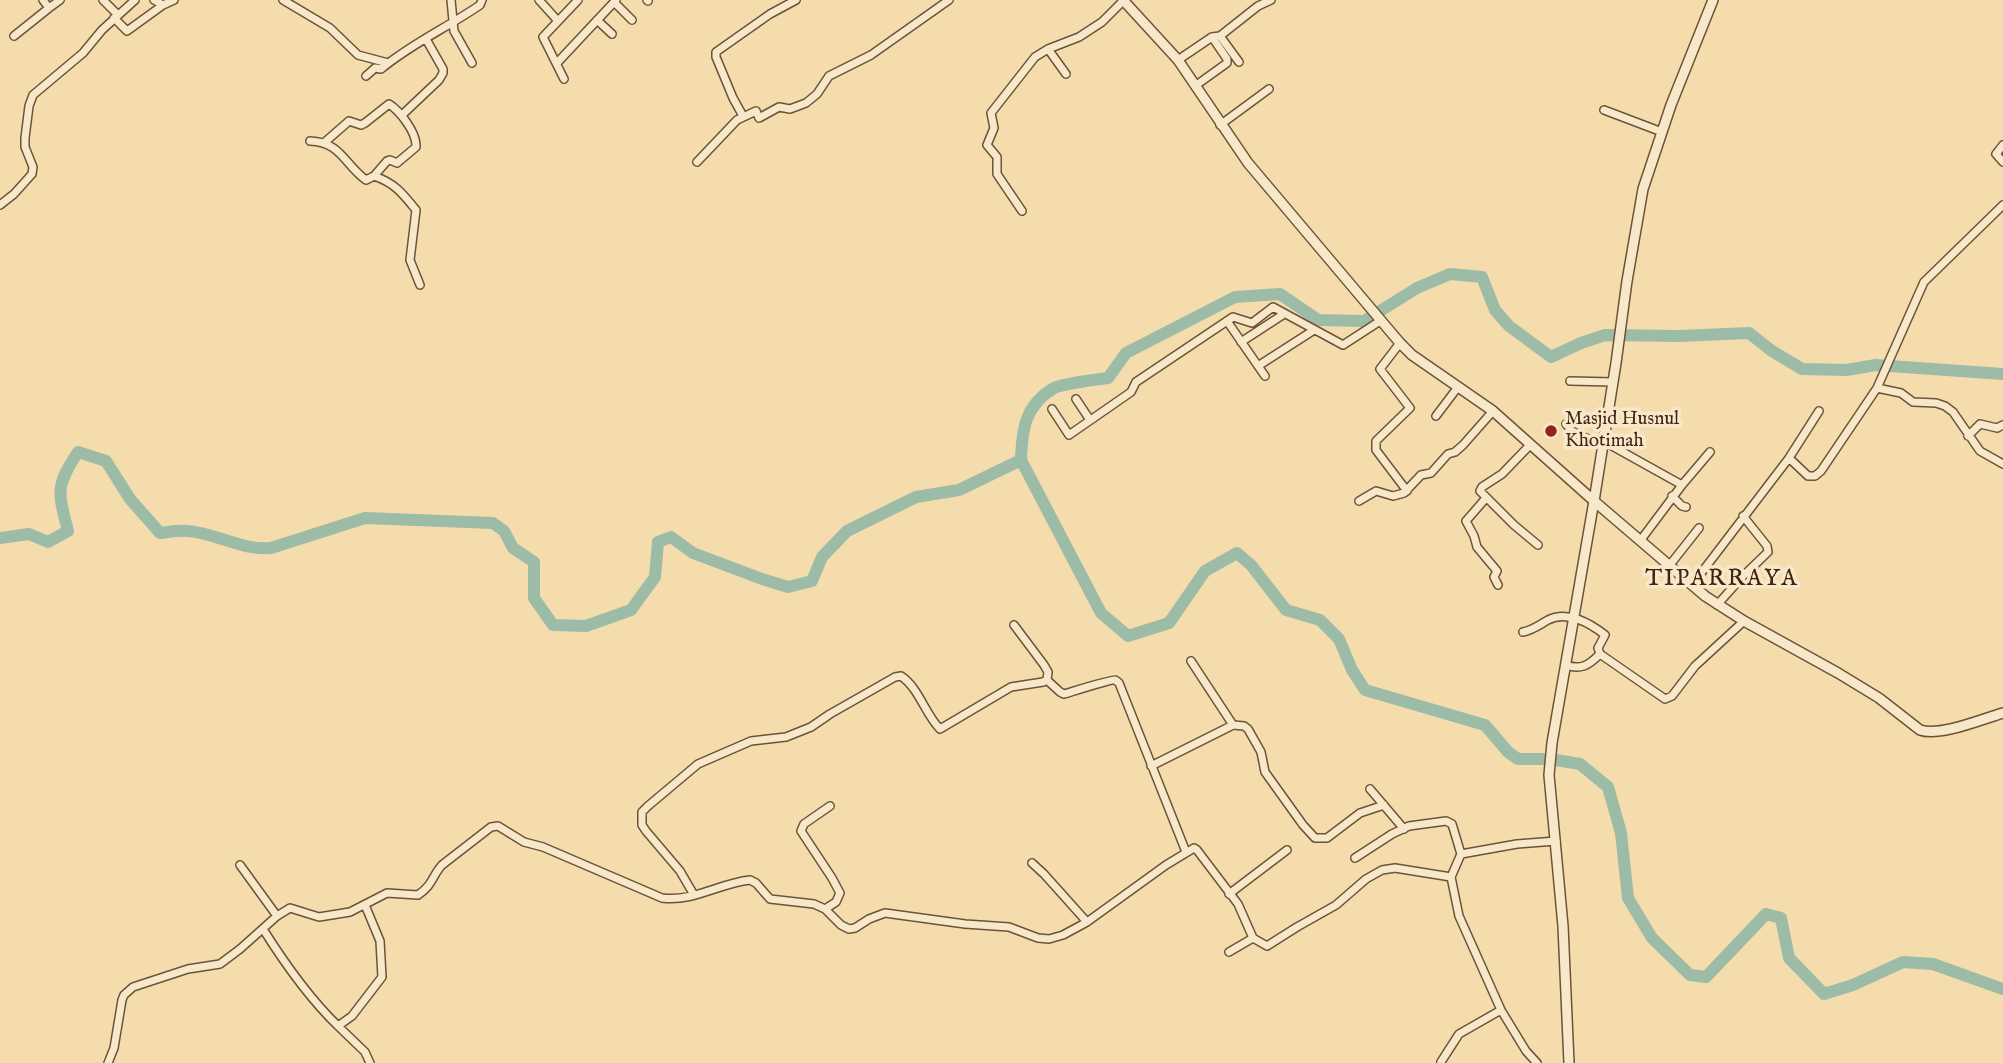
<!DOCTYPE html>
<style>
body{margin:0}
canvas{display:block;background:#f4dcad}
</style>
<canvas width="2003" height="1063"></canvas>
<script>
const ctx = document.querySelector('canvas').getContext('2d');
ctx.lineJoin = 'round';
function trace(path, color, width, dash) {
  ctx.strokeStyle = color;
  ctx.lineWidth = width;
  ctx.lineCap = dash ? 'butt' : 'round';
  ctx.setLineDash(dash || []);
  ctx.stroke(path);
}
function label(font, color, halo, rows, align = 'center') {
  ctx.font = font + ' "IM FELL English",serif';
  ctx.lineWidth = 7;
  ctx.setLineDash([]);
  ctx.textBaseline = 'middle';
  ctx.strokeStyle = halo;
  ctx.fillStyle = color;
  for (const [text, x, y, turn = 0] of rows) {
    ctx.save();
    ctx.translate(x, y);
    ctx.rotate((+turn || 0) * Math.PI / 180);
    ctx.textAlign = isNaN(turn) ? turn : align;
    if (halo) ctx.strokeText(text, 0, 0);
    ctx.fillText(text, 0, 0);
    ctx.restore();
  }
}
trace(new Path2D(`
 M 2003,374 L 1876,365 L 1846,370 L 1802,369 L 1772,351 L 1749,333 L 1679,336 L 1605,335 L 1581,343 L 1551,357 L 1509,326 L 1495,310 L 1482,277 L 1450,274 L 1417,288 L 1364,321 L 1318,320 L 1280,294 L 1235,297 L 1126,353 L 1108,378 C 1095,380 1064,383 1054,388 C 1025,405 1022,429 1021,460 L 1101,613 L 1128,636 L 1169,623 L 1205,571 L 1237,553 L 1251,565 L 1286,610 L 1320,620 L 1339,639 L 1352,670 L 1365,690 L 1485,725 L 1508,752 L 1518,759 L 1550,759 L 1580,764 L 1608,787 L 1621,833 L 1628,898 L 1652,938 L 1690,975 L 1706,977 L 1766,914 L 1781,918 L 1789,958 L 1824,994 L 1853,985 L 1903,962 L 1933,964 L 2003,989
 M 0,538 L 29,534 L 48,542 L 68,531 C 58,492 55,487 78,452 L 106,461 L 130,499 L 160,533 C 169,532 179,530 188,531 C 216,533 243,551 271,548 L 365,518 L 493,523 L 504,531 L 513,548 L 534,562 L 534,598 L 553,625 L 586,626 L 631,610 L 655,577 L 658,542 L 671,537 L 693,553 L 762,579 L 788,587 L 812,581 L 822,557 L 847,531 L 916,497 L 959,490 L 1021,460`), '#9cbca7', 12);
const minor = new Path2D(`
 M 43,0 L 49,8 L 60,0
 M 103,0 L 118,15
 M 154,0 L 163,5
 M 283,0 L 330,28 L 358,55 L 388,63
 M 451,0 L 454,31 L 472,63
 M 539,0 L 558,21
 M 647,0 L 648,1
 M 614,2 L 632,20
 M 114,18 L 127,31 L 163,5 L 174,0
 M 597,20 L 612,34
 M 14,36 L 49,8
 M 1220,36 L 1239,62
 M 1048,49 L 1066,74
 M 1178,60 L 1212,37 L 1220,36 L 1258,6 L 1271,0
 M 557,63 L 616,0
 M 366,76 L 375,68 L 381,69 C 411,44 448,27 480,5 L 482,0
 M 564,79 L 543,37 L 578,0
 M 1195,86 L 1227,63 L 1227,59 L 1212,37
 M 1604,110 L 1662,132
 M 402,115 L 439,80 L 443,73 L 443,69 L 426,39
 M 743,116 L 733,98 L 716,57 L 716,52 L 770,14 L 796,0
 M 1220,125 L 1269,89
 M 310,141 C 341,142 344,164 366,180 L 374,176 L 387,161 L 390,160 L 397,163 L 416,147 C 417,133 400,111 389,104 L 365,123 L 361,125 L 349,121 L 325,142
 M 2003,145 L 1996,154 L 2003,162
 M 697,162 L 737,120 L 756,111 L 759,118 L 779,107 L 790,109 L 806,103 L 817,94 L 829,76 L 871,55 L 949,0
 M 374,176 C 395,183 403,194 416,210 L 410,260 L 420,285
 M 0,205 L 14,194 L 32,174 L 33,167 L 25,147 L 25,138 L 29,106 L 33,95 L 83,53 L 102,30 L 135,0
 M 1022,211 L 997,174 L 997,157 L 987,145 L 994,128 L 991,113 L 1035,57 L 1048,49 L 1079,37 L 1102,22 L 1124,0
 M 1227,321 L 1265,376
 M 1241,342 L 1284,314
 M 1400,343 L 1380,369 L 1410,408 L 1376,441 L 1376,450 L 1407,491
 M 1258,366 L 1314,330
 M 1570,381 L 1613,382
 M 1877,388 L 1901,393 L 1913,402 L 1936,403 L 1945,406 L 1953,412 L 1980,451 L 2003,464
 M 1076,399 L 1090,420
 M 1052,409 L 1069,435 L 1131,392 L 1136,382 L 1233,317 L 1252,323 L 1273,307 L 1343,345 L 1380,321
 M 1436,416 L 1458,387
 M 1566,424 C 1575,437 1589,439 1603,444
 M 1968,436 L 1980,424 L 1997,428 L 2003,425
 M 1603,441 L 1682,485 L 1640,541
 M 1530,445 L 1502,474 L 1482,487 L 1480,491 L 1514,525 L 1538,545
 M 1789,458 L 1819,411
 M 1682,485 L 1710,452
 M 1672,496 L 1682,506 L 1686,507
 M 1486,498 L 1466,521 L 1474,536 L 1477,547 L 1497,571 L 1494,577 L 1498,585
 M 1359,501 L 1376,491 L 1393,496 L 1404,493 L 1421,475 L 1431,473 L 1448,454 L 1455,452 L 1463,445 L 1493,411
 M 1669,566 L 1699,528
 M 1692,585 L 1789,458 L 1808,476 L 1815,476 L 1821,471 L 1877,388 L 1924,282 L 2003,205
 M 1717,605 L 1743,576 L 1768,552 L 1767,546 L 1743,516
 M 1523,632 C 1533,630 1539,625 1548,620 C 1567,610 1590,623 1605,635 L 1598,648 L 1600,654 L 1665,699 L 1672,696 L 1695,666 L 1744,621
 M 1191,661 L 1233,725
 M 1565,665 C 1581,670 1588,666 1600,654
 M 1047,680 L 1060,692 L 1064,694 C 1071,692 1112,679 1115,680 C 1117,681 1118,682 1119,683 L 1186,852
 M 1151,766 L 1233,725 L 1244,726 L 1248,729 L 1261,752 L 1265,772 L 1303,825 L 1315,838 L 1327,838 L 1360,813 L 1384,805
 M 1370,789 L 1404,829
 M 1355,858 L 1392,834 L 1409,826 L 1446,821 L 1452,824 L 1461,854
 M 1032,863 L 1044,874 L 1087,922
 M 240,865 L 277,916
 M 1451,877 L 1459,916 L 1501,1010 L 1526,1051 L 1537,1063
 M 1451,877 L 1461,854 L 1517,844 L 1556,841
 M 1229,894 L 1287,850
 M 694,895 L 680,871 L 646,831 L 642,825 L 642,812 L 648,806 L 698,764 L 751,741 L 786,737 L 811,727 L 830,714 L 895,677 L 901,676 C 919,688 925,714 940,729 L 1011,687 L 1043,682 L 1047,680 L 1048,672 L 1044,665 L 1014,625
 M 365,905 L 380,941 L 382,977 L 352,1016 L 338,1026 L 365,1052 L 370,1063
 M 825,909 L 836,902 L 840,893 L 832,878 L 801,831 L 804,824 L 830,806
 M 263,929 C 285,964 308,997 338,1026
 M 1229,952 L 1253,938
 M 1441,1062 L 1459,1034 L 1501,1010
 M 108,1063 L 114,1048 L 122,1000 L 124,995 L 133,987 L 188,969 L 220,964 L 240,949 L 277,916 L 290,908 L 319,917 L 350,912 L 387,893 L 418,895 C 433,885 432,876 442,865 L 491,827 L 498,826 L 524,842 L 543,847 L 662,898 C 694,902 720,883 750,880 L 756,883 L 770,899 L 814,904 L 825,909 L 841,925 L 849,929 L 855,928 L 869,919 L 885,913 L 965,924 L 1009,927 L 1038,938 L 1049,939 L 1063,935 L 1087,922 L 1166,865 L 1194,848 L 1197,850 L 1238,904 L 1253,938 L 1267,946 L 1297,927 L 1336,905 L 1366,879 L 1382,870 L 1395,868 L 1451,877`);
const tertiary = new Path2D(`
 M 1123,0 L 1178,60 L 1248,163 L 1400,343 L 1412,355 L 1493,411 L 1594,501 L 1552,743 L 1549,775 L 1563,926 L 1569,1063
 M 1713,0 L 1671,105 L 1643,189 L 1627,281 L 1616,363 L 1594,501 L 1705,596 L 1744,621 L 1838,673 L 1879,698 L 1920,730 C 1940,737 1982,719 2003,713`);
trace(minor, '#6e5238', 10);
trace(tertiary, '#6e5238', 12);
trace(minor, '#f8e8ca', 7);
trace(tertiary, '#f8e8ca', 9);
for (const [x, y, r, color] of [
 [1551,431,7,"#8f2418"]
]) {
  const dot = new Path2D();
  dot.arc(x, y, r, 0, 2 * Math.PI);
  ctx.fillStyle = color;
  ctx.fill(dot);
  trace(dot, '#f8e8ca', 2.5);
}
label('19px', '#412411', '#f8e8ca', [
 ["Masjid Husnul",1565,420],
 ["Khotimah",1565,442]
], 'left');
ctx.letterSpacing = '2px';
label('23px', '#412411', '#f8e8ca', [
 ["TIPARRAYA",1722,580]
]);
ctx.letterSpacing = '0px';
</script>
